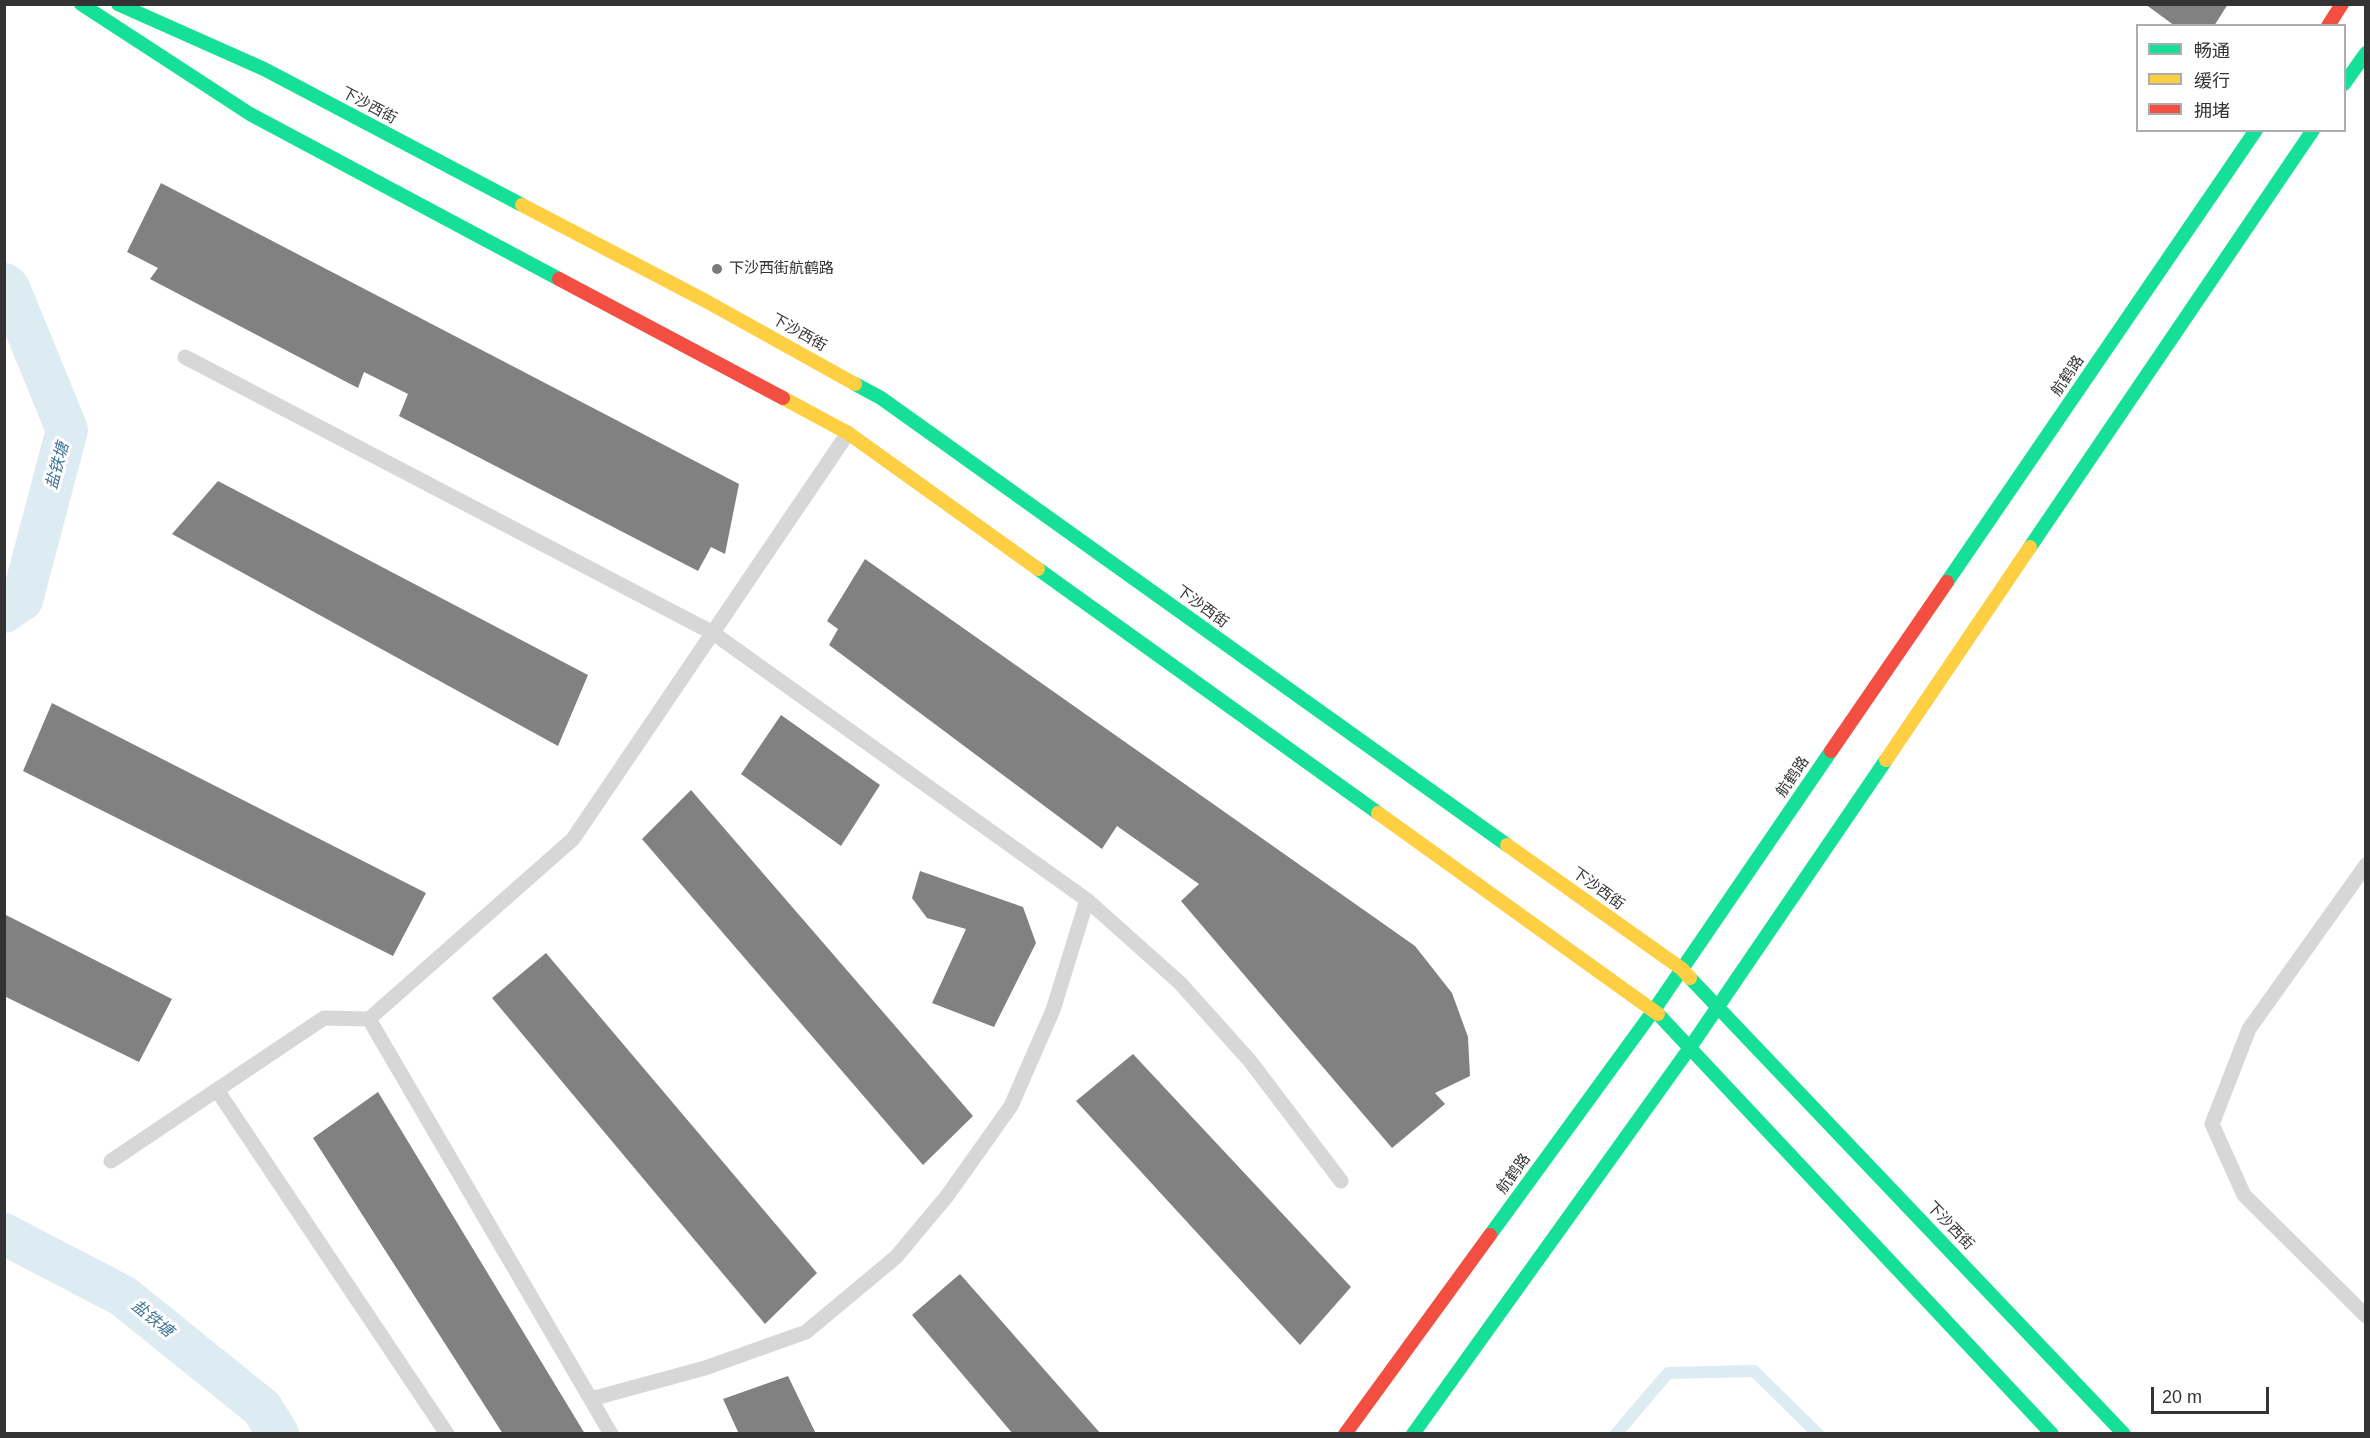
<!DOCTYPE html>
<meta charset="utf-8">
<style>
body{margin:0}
#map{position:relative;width:2370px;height:1438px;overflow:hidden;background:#fff;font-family:Helvetica,"Noto Sans SC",sans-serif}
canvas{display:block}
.frame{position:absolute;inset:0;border:6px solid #333;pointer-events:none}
.legend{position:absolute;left:2136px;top:24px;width:210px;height:108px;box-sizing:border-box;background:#fff;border:2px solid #adadad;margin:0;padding:8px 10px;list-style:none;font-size:18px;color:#333}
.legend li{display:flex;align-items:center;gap:12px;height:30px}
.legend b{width:30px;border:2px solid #adadad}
.scale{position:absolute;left:2151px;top:1387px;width:118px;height:27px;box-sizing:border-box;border:3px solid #333;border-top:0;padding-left:8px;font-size:18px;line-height:21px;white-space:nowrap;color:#333;-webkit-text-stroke:4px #fff;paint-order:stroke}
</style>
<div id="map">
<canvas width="2370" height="1438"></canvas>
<div class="frame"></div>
<ul class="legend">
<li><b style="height:8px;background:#16e098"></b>畅通</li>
<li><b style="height:8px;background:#ffcf43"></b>缓行</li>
<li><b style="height:8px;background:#f24e42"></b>拥堵</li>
</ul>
<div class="scale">20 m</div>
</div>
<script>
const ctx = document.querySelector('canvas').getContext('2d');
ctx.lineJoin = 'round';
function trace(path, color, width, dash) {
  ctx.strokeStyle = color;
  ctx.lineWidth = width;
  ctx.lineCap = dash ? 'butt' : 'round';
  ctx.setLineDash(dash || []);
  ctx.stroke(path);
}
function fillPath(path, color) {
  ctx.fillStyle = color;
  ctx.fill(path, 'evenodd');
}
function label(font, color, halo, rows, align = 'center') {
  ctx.font = font + ' Helvetica,"Noto Sans SC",sans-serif';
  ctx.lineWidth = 6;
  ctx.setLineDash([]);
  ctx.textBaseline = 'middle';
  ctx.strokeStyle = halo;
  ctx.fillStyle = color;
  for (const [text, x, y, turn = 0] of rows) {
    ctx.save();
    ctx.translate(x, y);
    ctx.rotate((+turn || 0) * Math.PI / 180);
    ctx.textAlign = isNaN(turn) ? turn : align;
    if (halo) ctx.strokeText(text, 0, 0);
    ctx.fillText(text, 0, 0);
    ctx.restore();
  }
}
trace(new Path2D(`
 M 1616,1434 L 1668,1373 L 1754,1371 L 1818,1434`), '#ddebf3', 12);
trace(new Path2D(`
 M 4,284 L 9,288 L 67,430 L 22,600 L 4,612
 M 4,1234 L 123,1296 L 262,1408 L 278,1434`), '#ddebf3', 42);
fillPath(new Path2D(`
 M 2145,4 L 2228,4 L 2214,26 L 2175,26 Z
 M 161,183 L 739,484 L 725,554 L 711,547 L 698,571 L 399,416 L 408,394 L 364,372 L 358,388 L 150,279 L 158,268 L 127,252 Z
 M 218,481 L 588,675 L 558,746 L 172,534 Z
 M 865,559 L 1415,946 L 1452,993 L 1468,1037 L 1470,1076 L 1435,1093 L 1445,1104 L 1392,1148 L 1181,901 L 1199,884 L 1117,826 L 1102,849 L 829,645 L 838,629 L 827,621 Z
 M 52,703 L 426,893 L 393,956 L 23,771 Z
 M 781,715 L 880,785 L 841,846 L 741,774 Z
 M 691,790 L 973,1116 L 923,1165 L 642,839 Z
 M 920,871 L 1023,907 L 1036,943 L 994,1027 L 932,1003 L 966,929 L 927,918 L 912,898 Z
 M 4,914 L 172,999 L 139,1062 L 4,996 Z
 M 546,953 L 817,1273 L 765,1324 L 492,998 Z
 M 1133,1054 L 1351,1287 L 1300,1345 L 1076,1101 Z
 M 378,1092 L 585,1434 L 503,1434 L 313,1138 Z
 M 960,1274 L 1101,1434 L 1013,1434 L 912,1315 Z
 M 788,1376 L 816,1434 L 739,1434 L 723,1399 Z`), '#818181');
trace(new Path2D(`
 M 185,357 L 713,633 L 1087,900 L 1180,983 L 1250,1061 L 1341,1181
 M 2366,865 L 2249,1029 L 2212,1124 L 2244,1195 L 2366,1316
 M 369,1019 L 611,1434
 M 217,1090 L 447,1434
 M 111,1161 L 324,1018 L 369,1019 L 573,839 L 848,433
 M 591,1399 L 705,1368 L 806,1332 L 896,1257 L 947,1196 L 1011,1106 L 1053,1010 L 1087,900`), '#d7d7d7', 15);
trace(new Path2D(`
 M 81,4 L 250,114 L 559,279
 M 118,4 L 264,69 L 522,205
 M 2344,84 L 2366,53
 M 855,384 L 881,398 L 1507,845
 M 2030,547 L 2313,130
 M 1038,569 L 1378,813
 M 1947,582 L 2256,130
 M 1690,978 L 2124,1434
 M 1658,1014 L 2052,1434
 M 1490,1235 L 1654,1010 L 1831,751
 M 1413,1434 L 1689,1049 L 1886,760`), '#16e098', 14);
trace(new Path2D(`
 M 522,205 L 704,300 L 855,384
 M 783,398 L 848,433 L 1038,569
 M 1886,760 L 2030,547
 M 1378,813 L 1658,1014
 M 1507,845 L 1682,969 L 1690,978`), '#ffcf43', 14);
trace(new Path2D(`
 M 2328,26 L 2342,4
 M 559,279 L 783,398
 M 1831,751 L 1947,582
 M 1345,1434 L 1490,1235`), '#f24e42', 14);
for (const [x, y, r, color] of [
 [717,269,6,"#7a7a7a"]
]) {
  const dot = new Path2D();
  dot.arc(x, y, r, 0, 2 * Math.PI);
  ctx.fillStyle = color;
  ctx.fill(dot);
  trace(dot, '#fff', 2);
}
label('15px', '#333', '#fff', [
 ["下沙西街",369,106,28],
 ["下沙西街",799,333,29],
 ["航鹤路",2068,376,-56],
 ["下沙西街",1202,607,36],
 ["航鹤路",1793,777,-56],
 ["下沙西街",1598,889,36],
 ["航鹤路",1514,1174,-54],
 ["下沙西街",1950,1226,46]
]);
label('15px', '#333', '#fff', [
 ["下沙西街航鹤路",729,269]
], 'left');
label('italic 16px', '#3f7597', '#fff', [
 ["盐铁塘",58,466,-75],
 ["盐铁塘",152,1319,39]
]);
</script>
